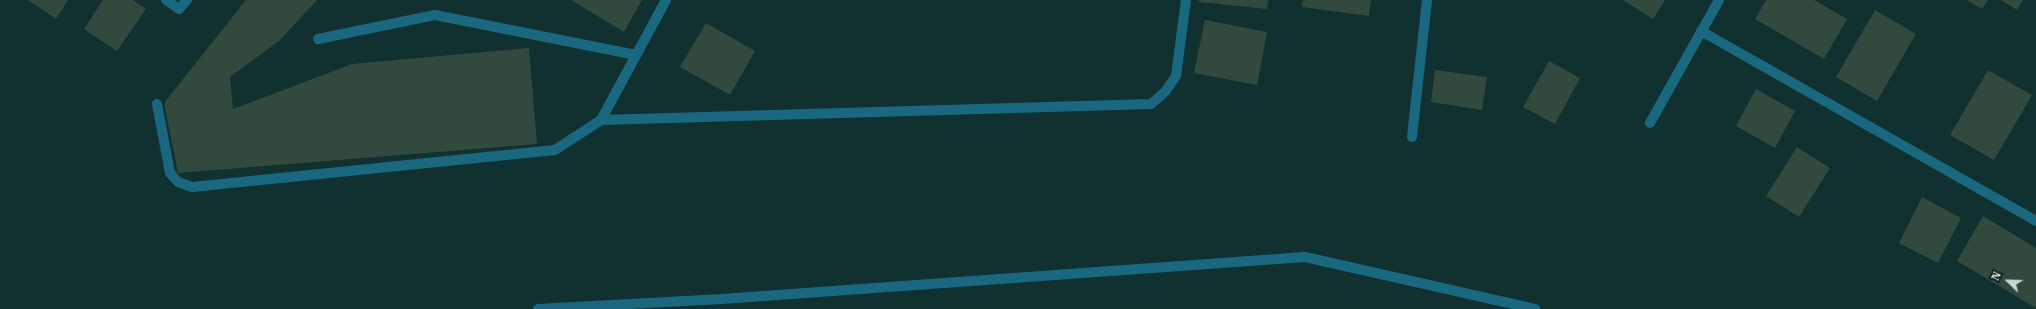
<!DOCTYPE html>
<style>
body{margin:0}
#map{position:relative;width:2036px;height:309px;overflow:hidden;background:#10312f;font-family:"Roboto Serif",serif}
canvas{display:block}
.north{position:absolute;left:1988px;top:261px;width:40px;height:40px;-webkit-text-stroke:3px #081615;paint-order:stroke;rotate:293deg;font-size:11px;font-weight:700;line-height:16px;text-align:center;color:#c6d7d6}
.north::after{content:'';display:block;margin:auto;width:14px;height:18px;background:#c6d7d6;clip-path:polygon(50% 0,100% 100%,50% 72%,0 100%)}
</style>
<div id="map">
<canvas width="2036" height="309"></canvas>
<div class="north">N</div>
</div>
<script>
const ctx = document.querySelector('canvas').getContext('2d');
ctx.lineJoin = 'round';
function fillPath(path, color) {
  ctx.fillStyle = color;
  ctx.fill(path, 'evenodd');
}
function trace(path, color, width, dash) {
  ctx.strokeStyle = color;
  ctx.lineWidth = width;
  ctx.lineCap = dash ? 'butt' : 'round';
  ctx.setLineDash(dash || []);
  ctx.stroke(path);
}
fillPath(new Path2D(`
 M 28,0 L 68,0 L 56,19 Z
 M 103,0 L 133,0 L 146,9 L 117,51 L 84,29 Z
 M 246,0 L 317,0 L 279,41 L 230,77 L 233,109 L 352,64 L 529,48 L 537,144 L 178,173 L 164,103 Z
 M 571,0 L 642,0 L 624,32 Z
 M 1199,0 L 1268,0 L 1267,9 L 1199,2 Z
 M 1303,0 L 1371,0 L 1369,16 L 1302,7 Z
 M 1623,0 L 1665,0 L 1653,19 Z
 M 1766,0 L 1814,0 L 1847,19 L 1824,59 L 1755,19 Z
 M 1967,0 L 1988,0 L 1982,9 Z
 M 2001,0 L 2023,0 L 2017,10 Z
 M 1875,10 L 1916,34 L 1877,101 L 1836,77 Z
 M 1205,20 L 1267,32 L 1257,85 L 1194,73 Z
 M 706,23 L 755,51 L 730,95 L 680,67 Z
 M 1549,61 L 1580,78 L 1555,124 L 1523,107 Z
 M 1435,70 L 1487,77 L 1482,110 L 1431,102 Z
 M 1988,70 L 2032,95 L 1994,160 L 1950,135 Z
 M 1756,89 L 1795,111 L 1775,148 L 1736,126 Z
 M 1797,147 L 1830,168 L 1799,217 L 1766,196 Z
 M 1922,197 L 1961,218 L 1938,263 L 1899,243 Z
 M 1983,216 L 2036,248 L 2036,308 L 1957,261 Z`), '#314a3d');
trace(new Path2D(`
 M 1701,31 L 2036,221
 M 318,39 L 435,15 L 636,55
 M 157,104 L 170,173 L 178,182 L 192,187 L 555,150 L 601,120 L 666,0
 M 601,120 L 1151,104 L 1165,92 L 1176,76 L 1186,0
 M 1650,123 L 1719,0
 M 1412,137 L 1427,0
 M 538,309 L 722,299 L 1305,257 L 1535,309`), '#1a6880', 10);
trace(new Path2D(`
 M 166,0 L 179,9 L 187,0`), '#1a6880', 10);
</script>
